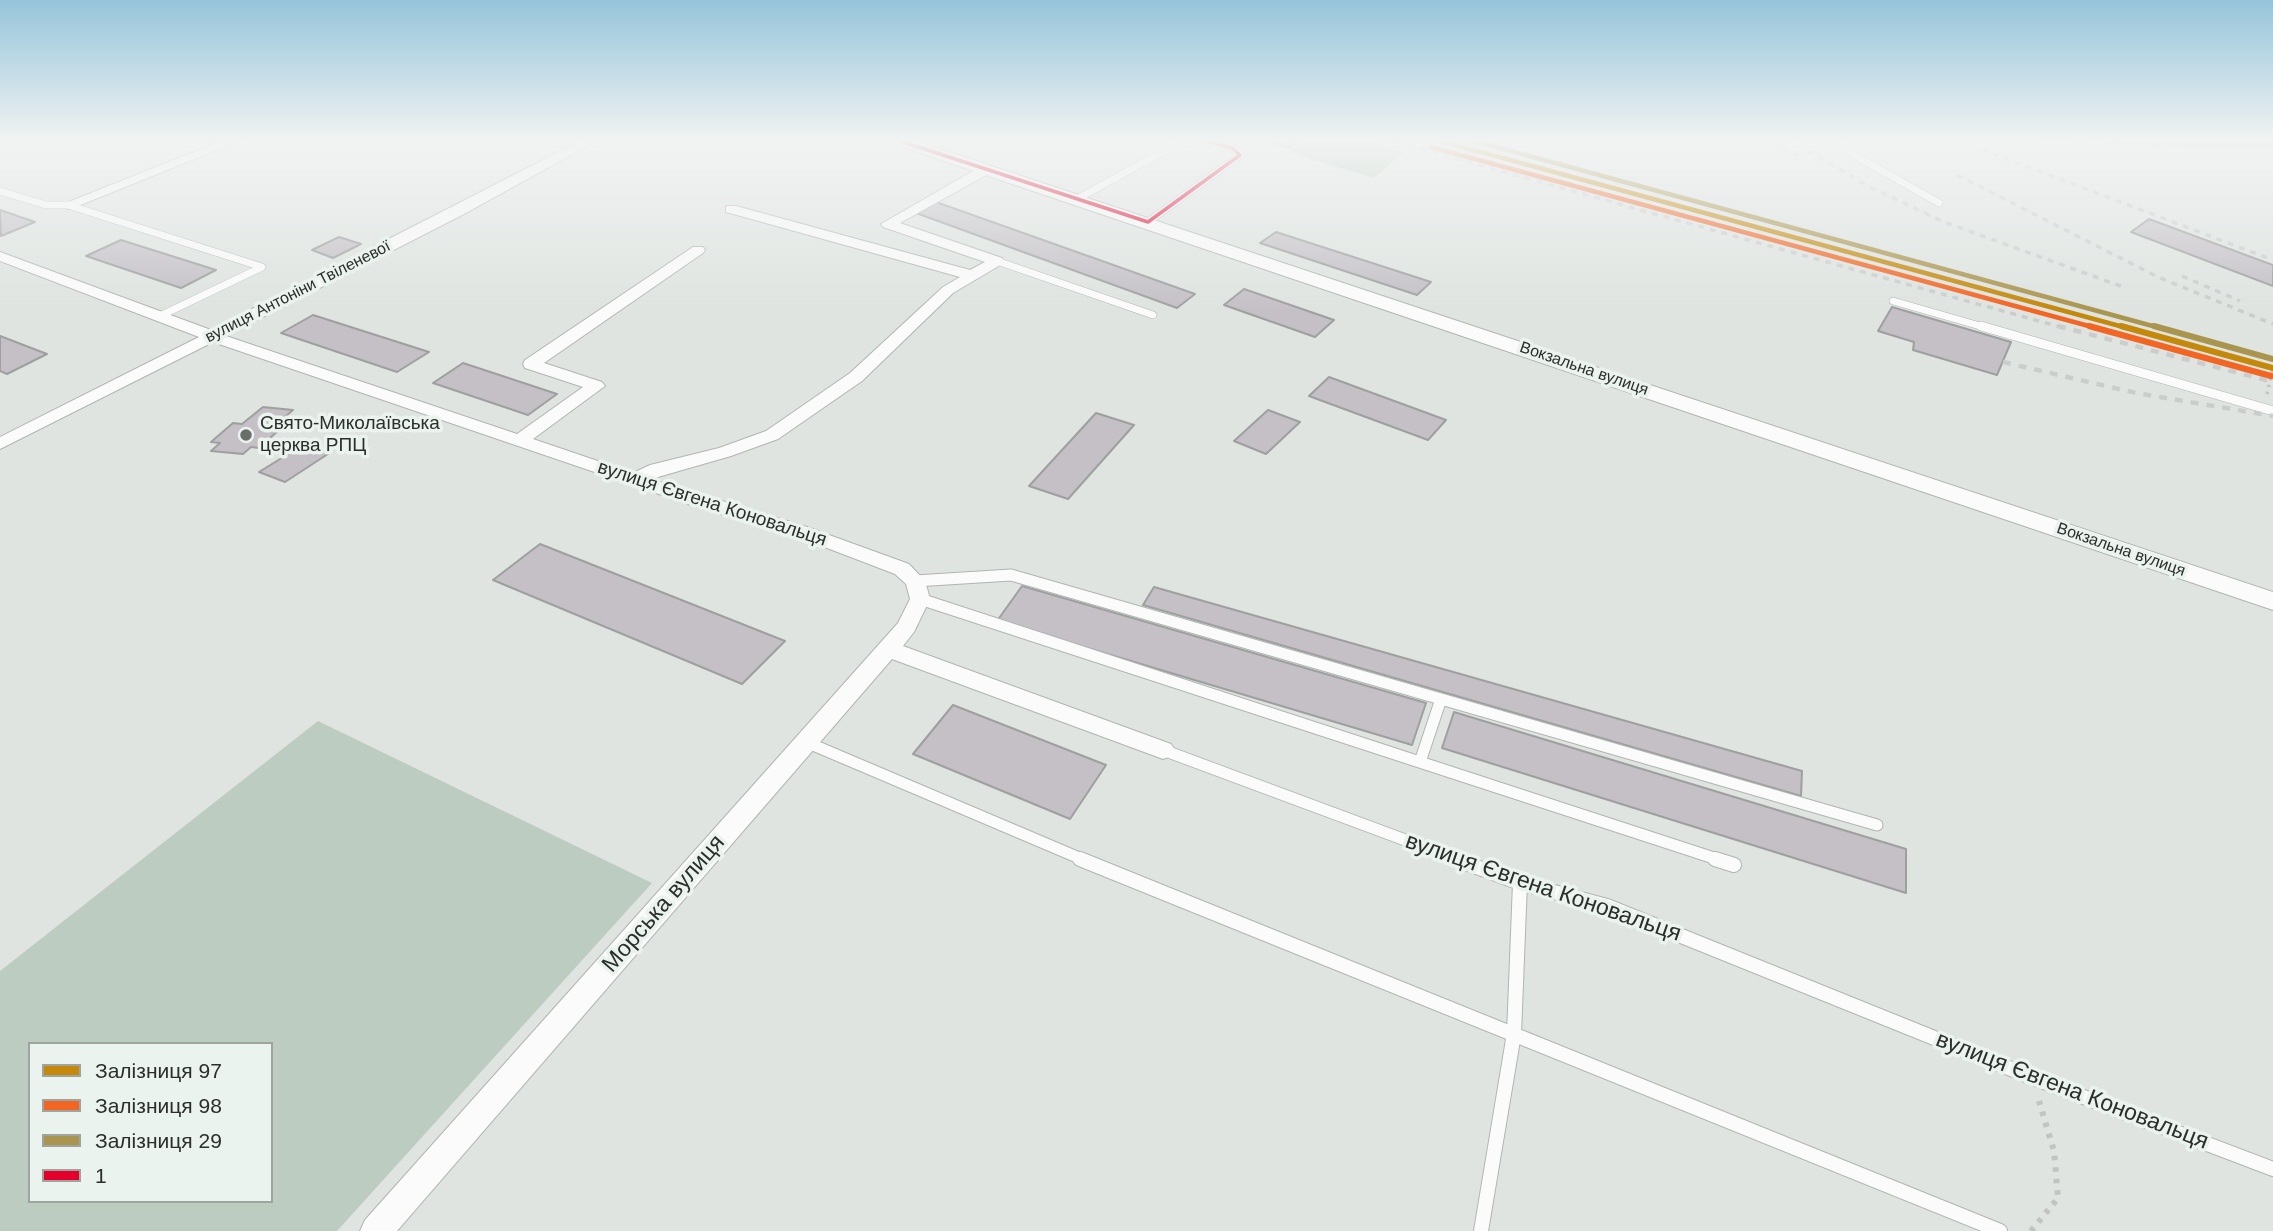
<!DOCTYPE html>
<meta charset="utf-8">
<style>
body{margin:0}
#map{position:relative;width:2273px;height:1231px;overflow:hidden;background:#dfe4e1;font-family:Arial,sans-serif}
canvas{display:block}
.legend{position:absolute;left:28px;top:1042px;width:245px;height:161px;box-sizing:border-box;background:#eaf3ed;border:2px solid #9ea4a0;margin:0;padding:9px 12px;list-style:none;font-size:21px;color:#2b2e2c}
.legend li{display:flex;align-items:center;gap:14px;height:35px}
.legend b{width:35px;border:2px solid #9ea4a0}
</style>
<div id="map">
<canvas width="2273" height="1231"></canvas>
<ul class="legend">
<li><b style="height:9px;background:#c4880b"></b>Залізниця 97</li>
<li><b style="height:9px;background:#f26522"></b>Залізниця 98</li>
<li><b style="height:9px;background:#aa954f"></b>Залізниця 29</li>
<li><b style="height:9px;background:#e4002b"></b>1</li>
</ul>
</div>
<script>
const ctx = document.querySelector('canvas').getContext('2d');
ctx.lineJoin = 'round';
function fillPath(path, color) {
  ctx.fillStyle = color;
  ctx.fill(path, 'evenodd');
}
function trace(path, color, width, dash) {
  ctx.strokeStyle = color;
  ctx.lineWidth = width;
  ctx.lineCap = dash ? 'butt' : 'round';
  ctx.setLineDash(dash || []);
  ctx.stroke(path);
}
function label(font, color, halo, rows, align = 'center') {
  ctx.font = font + ' Arial,sans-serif';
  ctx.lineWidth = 7;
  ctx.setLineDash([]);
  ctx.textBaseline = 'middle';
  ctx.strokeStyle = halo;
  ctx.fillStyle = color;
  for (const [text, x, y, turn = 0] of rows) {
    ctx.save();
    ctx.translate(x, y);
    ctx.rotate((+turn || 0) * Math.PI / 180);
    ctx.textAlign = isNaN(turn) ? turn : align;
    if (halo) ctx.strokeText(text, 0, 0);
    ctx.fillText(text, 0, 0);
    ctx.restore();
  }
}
fillPath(new Path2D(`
 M 1308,139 L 1360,139 L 1404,152 L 1374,178 L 1288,152 Z
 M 318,721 L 652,883 L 337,1231 L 0,1231 L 0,971 ZM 30,1044 L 271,1044 L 271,1201 L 30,1201 Z`), '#bcccc1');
fillPath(new Path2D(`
 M 2008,139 L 2273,139 L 2273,147 L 2180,147 Z`), '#b1cbb9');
const building = new Path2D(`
 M 1261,139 L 1303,139 L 1290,148 Z
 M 936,202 L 1195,294 L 1177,308 L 916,213 Z
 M 0,210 L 35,222 L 1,236 Z
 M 2149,219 L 2273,265 L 2273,286 L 2131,232 Z
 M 1276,232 L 1431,282 L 1417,295 L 1260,243 Z
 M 339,237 L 361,244 L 333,258 L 312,250 Z
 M 121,240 L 216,270 L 181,288 L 86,256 Z
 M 1244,289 L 1334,320 L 1315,337 L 1224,305 Z
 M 1892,307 L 2011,342 L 1997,375 L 1913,350 L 1914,342 L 1878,331 Z
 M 313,315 L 429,352 L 397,372 L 281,333 Z
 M 0,336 L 47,354 L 7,374 L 0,371 Z
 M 463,363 L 557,394 L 528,415 L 433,383 Z
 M 1329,377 L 1446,420 L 1428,440 L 1309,396 Z
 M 263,407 L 293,410 L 272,428 L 280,429 L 259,448 L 251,447 L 243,454 L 211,451 L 220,443 L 211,442 L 233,423 L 242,424 Z
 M 1268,410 L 1300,422 L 1266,454 L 1234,441 Z
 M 1096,413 L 1134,425 L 1068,499 L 1029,486 Z
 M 306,443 L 331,452 L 285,482 L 259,472 Z
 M 540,544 L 785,641 L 742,684 L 493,580 Z
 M 1022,586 L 1426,703 L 1412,745 L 997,621 Z
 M 1154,587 L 1802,771 L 1801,796 L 1143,605 Z
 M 953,705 L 1106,765 L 1070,819 L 913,754 Z
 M 1454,712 L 1906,849 L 1906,893 L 1442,748 Z`);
fillPath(building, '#c4c0c6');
trace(building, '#9e9f9f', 2);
const serviceFar3 = new Path2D(`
 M 1826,139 L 1939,203
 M 0,191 L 46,205 L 68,205 L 262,267 L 160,316
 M 1077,199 L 1186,139
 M 1148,222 L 1240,155 L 1232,148 L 1198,139
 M 997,261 L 1153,315
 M 1893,301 L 1987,328`);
const serviceFar2 = new Path2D(`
 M 1981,326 L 2273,411`);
const serviceFar1 = new Path2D(`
 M 915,581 L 1011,575 L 1441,699
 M 920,599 L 1720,860
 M 806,742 L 1084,860
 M 1163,750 L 1459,860
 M 1420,762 L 1441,699 L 1877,825`);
const service = new Path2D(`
 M 1080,859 L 2000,1231
 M 1455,859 L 1520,883 L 1607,906 L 2031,1077 L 2273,1169
 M 1715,859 L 1734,865
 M 1481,1231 L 1514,1034 L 1520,883`);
const minor = new Path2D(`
 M 226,139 L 244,139 L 73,208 L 68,209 L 61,205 Z
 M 584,139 L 600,139 L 464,214 L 226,336 L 517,434 L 583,387 L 525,368 L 523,364 L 525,360 L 693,247 L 703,247 L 705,250 L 703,253 L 544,363 L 602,382 L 605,386 L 533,439 L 633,473 L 650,465 L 719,448 L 766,431 L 850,373 L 943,287 L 960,277 L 726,212 L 726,206 L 736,206 L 970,270 L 985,262 L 883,227 L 881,224 L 980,167 L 990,167 L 990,173 L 900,223 L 1002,258 L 1004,261 L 1002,264 L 953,293 L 862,381 L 778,439 L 731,456 L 651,479 L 807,527 L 909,564 L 925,581 L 930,599 L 914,632 L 903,646 L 1171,744 L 1175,750 L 1171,756 L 1163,759 L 1155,756 L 892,659 L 397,1231 L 360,1231 L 365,1220 L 898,623 L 910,599 L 906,584 L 895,574 L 793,535 L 703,509 L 213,342 L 0,449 L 0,437 L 199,337 L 0,261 L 0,252 L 211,330 Z`);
const tertiary = new Path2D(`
 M 886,139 L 910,139 L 2273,592 L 2273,610 L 888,142 Z`);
trace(serviceFar3, '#b1b5b2', 8);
trace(serviceFar2, '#b1b5b2', 10);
trace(serviceFar1, '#b1b5b2', 13);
trace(service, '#b1b5b2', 16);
trace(minor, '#b1b5b2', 2);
trace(tertiary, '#b1b5b2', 2);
trace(new Path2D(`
 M 2267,394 L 2273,369`), '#c2c3c2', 3.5, [2.5, 4.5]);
trace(new Path2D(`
 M 2031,1231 L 2058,1198 L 2054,1151 L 2039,1101`), '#c2c3c2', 6, [4.5, 7]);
trace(serviceFar3, '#fafbfa', 7);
trace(serviceFar2, '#fafbfa', 9);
trace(serviceFar1, '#fafbfa', 11);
trace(service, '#fafbfa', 14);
fillPath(minor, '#fafbfa');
fillPath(tertiary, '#fafbfa');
trace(new Path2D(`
 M 1386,139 L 2064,328
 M 1760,139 L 1804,158
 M 1787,139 L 1868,186 L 1944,222 L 2126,288
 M 1981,149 L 2273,260
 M 1957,175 L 2158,277 L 2273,324
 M 2182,276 L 2240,301`), '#cbcdcc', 3.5, [6, 6]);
trace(new Path2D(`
 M 2058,326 L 2273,382
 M 2003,362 L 2136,393 L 2273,416`), '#cbcdcc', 4.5, [8, 8]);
trace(new Path2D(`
 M 894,139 L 1148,222 L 1240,155 L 1232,148 L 1198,139`), '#e4002b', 3.5);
trace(new Path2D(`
 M 1433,139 L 2127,328`), '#c4880b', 4.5);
trace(new Path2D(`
 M 2121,326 L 2273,368`), '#c4880b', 6);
trace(new Path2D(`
 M 1431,147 L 2096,328`), '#f26522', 4.5);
trace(new Path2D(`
 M 2089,326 L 2271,376`), '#f26522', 6);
trace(new Path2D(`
 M 1467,139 L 2160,328`), '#aa954f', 4.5);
trace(new Path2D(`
 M 2154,326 L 2273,359`), '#aa954f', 6);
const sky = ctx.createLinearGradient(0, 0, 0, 311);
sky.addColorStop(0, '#96c4da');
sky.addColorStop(0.45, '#f1f3f2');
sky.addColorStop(1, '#f1f3f200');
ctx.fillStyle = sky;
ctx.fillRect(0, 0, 2273, 311);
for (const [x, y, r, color] of [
 [246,435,7,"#6a6e6b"]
]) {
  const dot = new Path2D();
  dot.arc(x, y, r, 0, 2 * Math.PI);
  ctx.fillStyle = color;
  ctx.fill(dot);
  trace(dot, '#eaf3ed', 2.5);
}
label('16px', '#2b2e2c', '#eaf3ed', [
 ["вулиця Антоніни Твіленевої",298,292,-27],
 ["Вокзальна вулиця",1584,369,19],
 ["Вокзальна вулиця",2121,550,19]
]);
label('19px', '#2b2e2c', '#eaf3ed', [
 ["Свято-Миколаївська",260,424],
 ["церква РПЦ",260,446]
], 'left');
label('19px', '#2b2e2c', '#eaf3ed', [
 ["вулиця Євгена Коновальця",712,504,18]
]);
label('23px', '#2b2e2c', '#eaf3ed', [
 ["вулиця Євгена Коновальця",1543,888,19],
 ["Морська вулиця",664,904,-49],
 ["вулиця Євгена Коновальця",2072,1091,21]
]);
</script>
